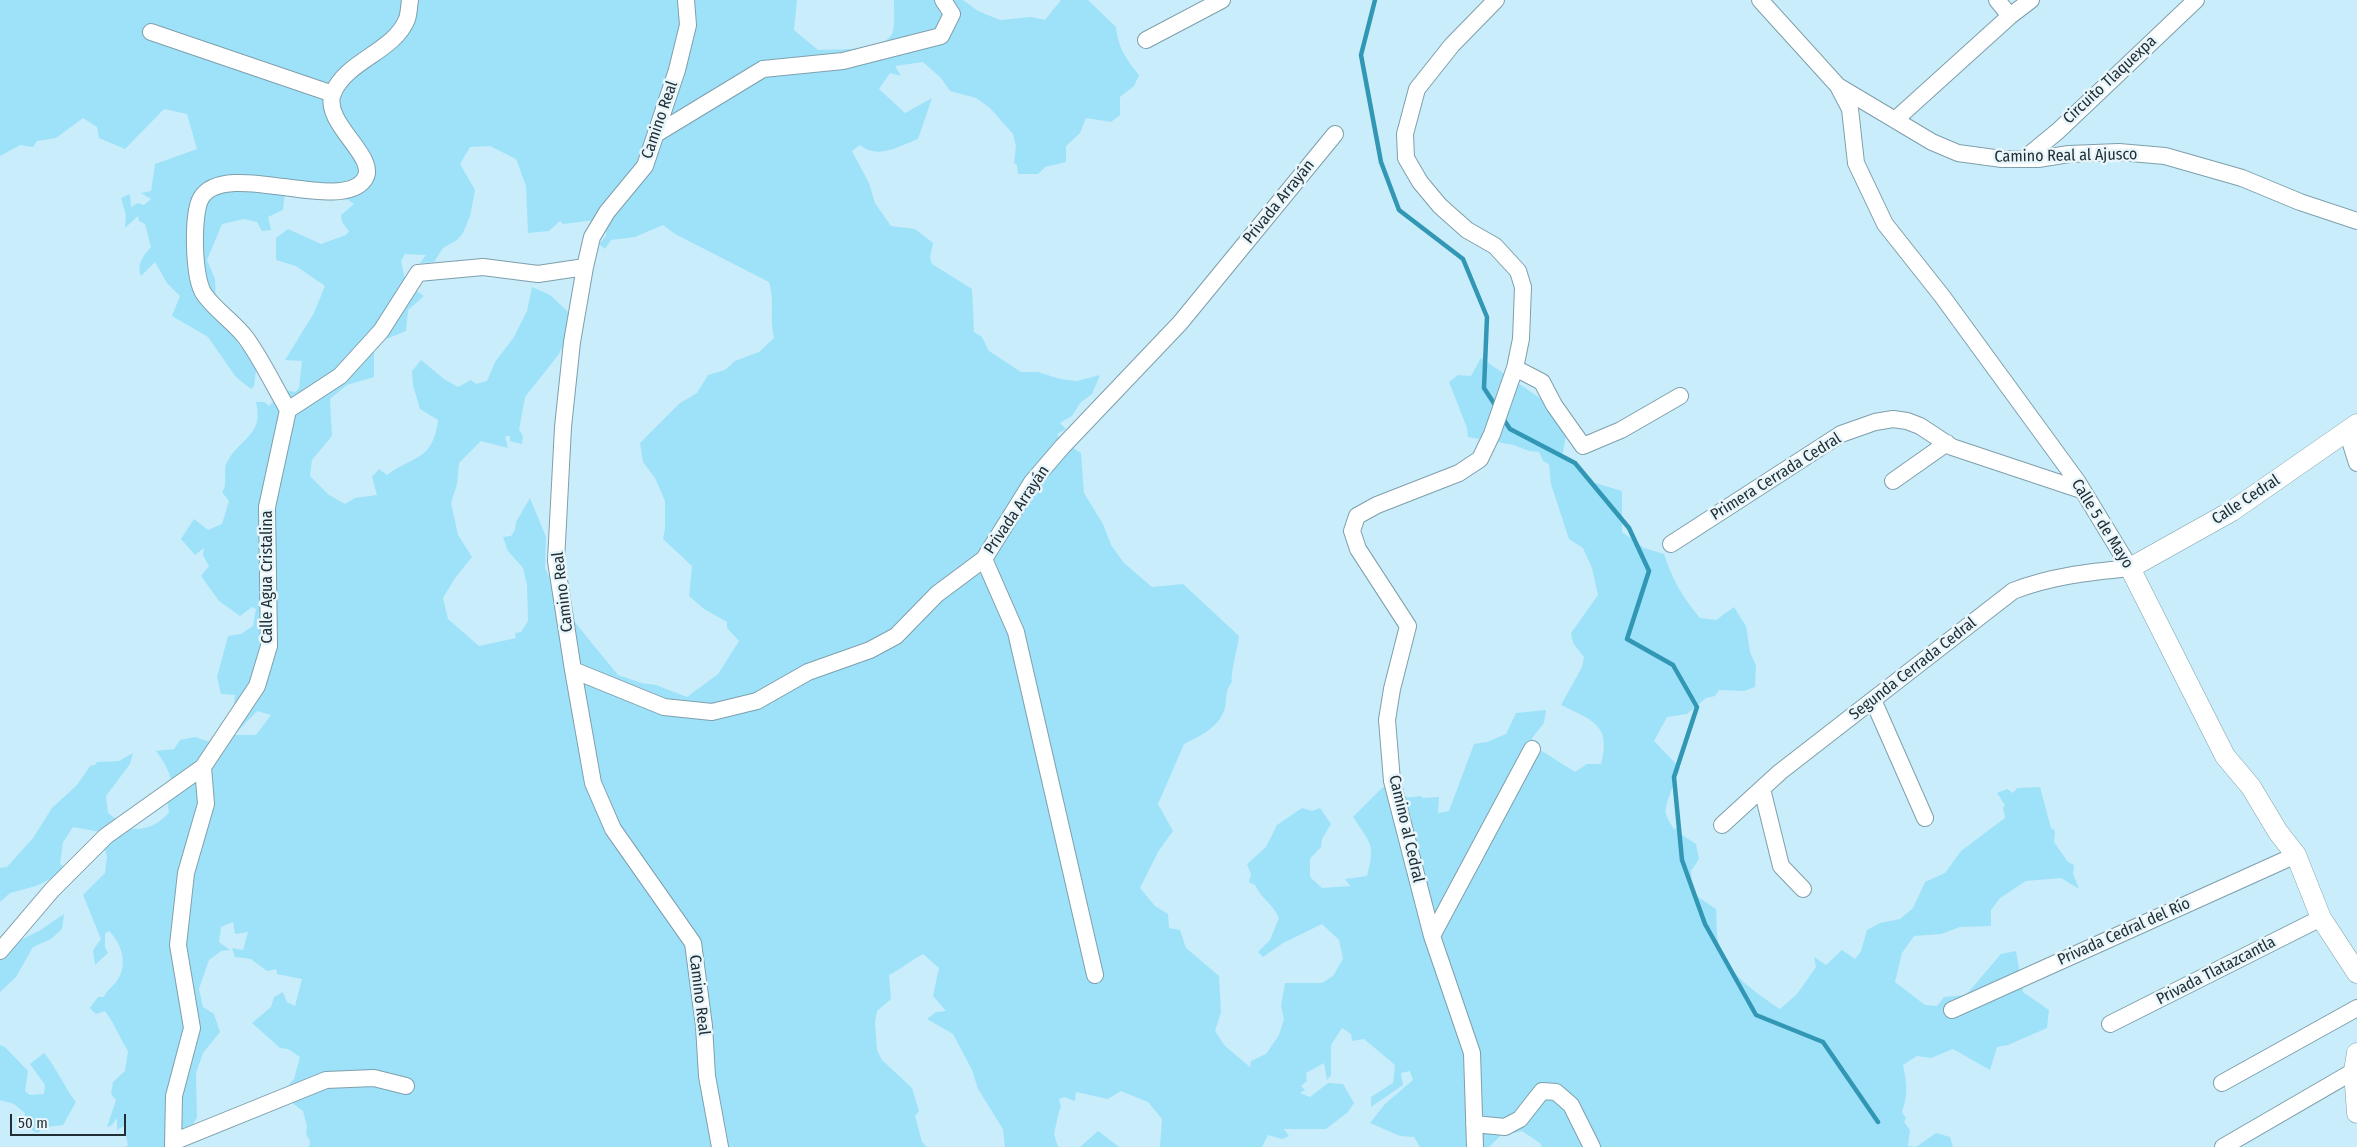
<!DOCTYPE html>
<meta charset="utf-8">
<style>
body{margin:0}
#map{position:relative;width:2357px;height:1147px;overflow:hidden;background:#c9edfa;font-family:"Fira Sans Condensed",sans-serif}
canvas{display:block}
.scale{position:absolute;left:10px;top:1114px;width:116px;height:22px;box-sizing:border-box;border:2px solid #212f34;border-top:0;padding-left:6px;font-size:15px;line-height:18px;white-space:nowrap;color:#212f34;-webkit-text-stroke:4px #e8f6fb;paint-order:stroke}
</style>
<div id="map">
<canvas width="2357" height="1147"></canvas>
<div class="scale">50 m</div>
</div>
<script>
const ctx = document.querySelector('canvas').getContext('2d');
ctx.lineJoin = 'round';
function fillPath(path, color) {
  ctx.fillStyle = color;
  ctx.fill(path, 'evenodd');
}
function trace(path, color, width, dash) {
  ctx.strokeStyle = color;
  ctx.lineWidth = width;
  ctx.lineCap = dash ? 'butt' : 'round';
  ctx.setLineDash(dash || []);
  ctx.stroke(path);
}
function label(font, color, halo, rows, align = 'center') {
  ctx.font = font + ' "Fira Sans Condensed",sans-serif';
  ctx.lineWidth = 5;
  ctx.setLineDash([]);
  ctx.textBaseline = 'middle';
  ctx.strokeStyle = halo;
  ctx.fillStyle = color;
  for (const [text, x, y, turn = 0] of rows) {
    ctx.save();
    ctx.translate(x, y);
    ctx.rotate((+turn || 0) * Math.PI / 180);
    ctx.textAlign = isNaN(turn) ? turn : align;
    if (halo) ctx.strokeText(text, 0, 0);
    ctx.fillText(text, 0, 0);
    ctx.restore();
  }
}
fillPath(new Path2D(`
 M 0,0 L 797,0 L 794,30 L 818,50 C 835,49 888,52 893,31 C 895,22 894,10 894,0 L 963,0 L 978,11 L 1000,20 L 1031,17 L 1045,20 L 1061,0 L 1088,0 L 1116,27 C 1118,48 1126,59 1139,75 L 1134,86 L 1120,97 L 1120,115 L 1111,122 L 1086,118 L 1080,133 L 1066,146 L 1066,162 L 1045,167 L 1038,174 L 1018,174 L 1017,165 L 1014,163 L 1016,146 L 1013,134 L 990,108 L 976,98 L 950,91 L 941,78 L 923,62 L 895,66 L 901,76 L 890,73 L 879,89 L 905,113 L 932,98 L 918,139 C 899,146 878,160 860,145 L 852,151 L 869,183 L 875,203 L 891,226 L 915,229 L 933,243 L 930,258 L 932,264 L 972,289 L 974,332 L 982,337 L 989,351 L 1021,372 L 1038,372 L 1060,379 L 1077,381 L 1100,375 L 1092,394 L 1080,403 L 1072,416 L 1060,423 L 1066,429 L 1057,434 L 1061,440 L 1081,453 L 1084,493 L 1103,524 L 1111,545 L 1124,563 L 1152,587 L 1183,584 L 1239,636 C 1238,647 1230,674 1232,682 C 1225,690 1227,698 1225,708 C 1219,728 1200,736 1184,744 L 1158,804 L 1173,831 L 1158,852 L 1140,888 L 1155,906 L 1168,914 L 1169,928 L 1180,930 L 1186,948 L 1219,976 L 1221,1012 L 1215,1031 L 1225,1046 L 1250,1067 L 1251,1061 L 1266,1054 L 1279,1035 L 1284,1019 L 1281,1006 L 1285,983 L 1322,983 L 1333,976 L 1343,959 L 1339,940 L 1322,924 L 1283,943 L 1263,957 L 1258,952 L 1270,940 L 1279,918 C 1273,904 1261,898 1255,885 L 1249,882 L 1251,874 L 1247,864 L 1266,847 L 1277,825 L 1302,808 L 1312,811 L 1320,808 L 1331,824 L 1322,839 L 1321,847 L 1310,859 L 1310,877 L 1322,888 L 1350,886 L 1345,879 L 1367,876 C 1376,844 1370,843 1353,817 L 1383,787 C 1394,796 1406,799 1420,796 L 1423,798 L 1439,797 L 1438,813 L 1449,811 L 1474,744 L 1487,742 L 1506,734 L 1516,713 L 1546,710 L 1544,723 L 1532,738 L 1534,746 L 1575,772 L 1587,764 L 1601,764 C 1612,724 1591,720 1561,705 L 1582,667 L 1584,657 L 1573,643 L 1571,633 L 1598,595 L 1592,568 L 1583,548 L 1569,539 L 1551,484 L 1549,464 L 1543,461 L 1539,452 L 1529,451 L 1514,445 L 1468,437 L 1467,428 L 1449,382 L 1458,375 L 1471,376 L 1481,358 L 1553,407 L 1566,435 L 1562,457 L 1580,468 L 1580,472 L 1592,482 L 1622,491 L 1622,532 L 1644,548 L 1664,554 C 1672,579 1683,598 1700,618 L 1716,620 L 1734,607 L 1746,626 L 1750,652 L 1756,666 L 1755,687 L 1744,691 L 1719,690 L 1715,696 L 1706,698 L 1687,714 L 1667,717 L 1654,741 L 1680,768 C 1677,778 1663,806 1666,814 C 1667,819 1671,824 1674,829 L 1679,828 L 1679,833 L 1696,844 L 1699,859 L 1691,871 L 1692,893 L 1716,909 C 1717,920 1716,931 1718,941 C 1723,971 1756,993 1780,1009 L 1797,994 L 1816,967 L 1814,957 L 1826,965 L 1842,950 L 1855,959 L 1861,951 L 1867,930 L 1880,923 L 1900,919 L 1913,908 L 1925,882 L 1945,873 L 1961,851 L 2005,818 L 2003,808 L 2005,805 L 1997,793 L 2007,789 L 2013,793 L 2017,788 L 2040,787 L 2051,828 L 2055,831 L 2054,842 L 2068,862 L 2074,865 L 2073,873 L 2079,889 L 2061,878 L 2026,881 L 2000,898 L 1991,910 L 1991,926 L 1960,927 L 1941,934 L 1914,936 L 1902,953 L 1895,982 L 1925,1005 L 1937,1006 L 1944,997 L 1966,995 L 2001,954 L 2016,951 L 2023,992 L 2049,1010 L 2047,1028 L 2008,1045 L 1997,1047 L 1990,1070 L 1953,1049 L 1931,1058 L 1917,1056 L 1903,1065 C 1907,1083 1908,1095 1902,1112 L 1906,1118 L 1904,1122 L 1910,1130 L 1908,1146 L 1916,1147 L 1936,1133 L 1950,1137 L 1953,1147 L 1542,1147 L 1540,1143 L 1522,1131 L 1500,1136 L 1489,1147 L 1420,1147 L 1414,1137 L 1400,1136 L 1370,1123 L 1385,1104 L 1413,1080 L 1410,1071 L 1401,1073 L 1403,1085 L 1371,1107 L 1371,1097 L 1393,1083 L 1395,1065 L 1364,1039 L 1352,1041 L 1351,1034 L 1342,1028 L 1331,1045 L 1331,1075 L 1327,1080 L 1324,1063 L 1306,1073 L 1307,1081 L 1301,1086 L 1305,1090 L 1300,1093 L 1310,1097 L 1328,1083 L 1343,1084 L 1354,1103 L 1348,1112 L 1326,1129 L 1284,1129 L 1289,1136 L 1282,1139 L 1268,1135 L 1262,1147 L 1160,1147 L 1162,1119 L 1148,1102 L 1121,1091 L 1108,1099 L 1076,1092 L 1075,1101 L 1064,1097 L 1059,1099 L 1061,1108 L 1059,1111 L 1054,1134 L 1058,1147 L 1005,1147 L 1003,1129 L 978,1089 L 972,1070 L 953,1034 L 927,1019 L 936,1012 L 946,1011 L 933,996 L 939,968 L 923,954 C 911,960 902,969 889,975 L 891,999 L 877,1011 L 875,1023 L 877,1050 L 882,1060 L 912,1088 L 919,1111 L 915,1116 L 922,1142 L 927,1147 L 309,1147 L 310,1141 L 306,1134 L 307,1126 L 303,1111 L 284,1097 L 291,1089 L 289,1084 L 294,1079 L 300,1057 L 288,1049 L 280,1048 L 252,1023 L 271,1007 L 274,997 L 283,992 L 287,1002 L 295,1006 L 302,979 L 277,974 L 276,969 L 267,971 L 251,959 L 235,957 L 232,948 L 243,950 L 248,932 L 235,934 L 233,922 L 221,927 L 219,942 L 230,950 L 221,951 L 209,960 L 199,989 L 203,1007 L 214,1014 L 220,1032 L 203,1053 L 196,1073 L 197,1117 L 182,1147 L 126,1147 L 128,1145 L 124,1126 L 117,1130 L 117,1118 L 111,1126 L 107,1127 L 116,1100 L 111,1094 L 113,1082 L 125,1071 L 128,1051 C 119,1037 115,1024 105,1011 L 96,1014 L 90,1008 L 98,997 L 104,997 C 107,990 111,988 116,982 C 129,966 122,944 109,931 L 105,934 L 105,947 L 108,953 L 95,965 L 93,950 L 101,939 L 83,895 L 105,873 L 107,856 L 100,832 L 73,827 L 63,842 L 60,864 L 69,870 L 36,886 L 10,893 L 0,902 L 0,868 L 7,867 L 33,838 L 52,808 L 77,785 L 90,766 L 95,765 L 97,762 L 119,761 L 133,753 L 130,764 L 106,796 L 108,813 C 114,817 121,824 127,827 C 142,833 160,824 169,812 C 166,802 170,798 171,789 C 173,775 164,762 156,751 L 174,749 L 180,740 L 195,737 L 216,744 L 232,735 L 256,735 L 271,715 L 257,711 L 237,732 L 228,721 L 236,710 L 234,701 L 235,695 L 221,694 L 217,677 L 228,636 L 241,634 L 253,626 L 256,609 L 252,607 L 240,616 L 219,601 L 201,576 L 209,566 L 203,555 L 204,548 L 195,555 L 181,539 L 194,519 L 208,530 L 222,524 L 229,501 L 222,492 C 229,483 222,471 227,462 C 241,437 264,435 256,402 L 264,402 L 269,406 L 284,390 L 295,392 L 299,388 L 302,361 L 285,360 L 314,313 L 325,286 L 296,266 L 276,260 L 276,238 L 288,229 L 321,244 L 346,235 L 349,231 L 342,222 L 341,215 L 354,204 L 322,182 L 309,189 L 285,192 L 283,210 L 268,217 L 271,230 L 262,231 L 257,222 L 244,219 L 222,224 L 207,260 L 215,279 L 216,300 L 229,329 L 240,346 L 257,363 L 254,386 L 251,389 L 236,377 L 208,337 L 172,316 L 180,296 L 167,283 L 155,262 L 141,276 C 136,265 144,255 151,247 L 145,224 L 139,221 L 138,216 L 125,228 L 126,215 L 121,198 L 130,194 L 131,207 L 138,203 L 144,205 L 151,199 L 141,193 L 151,191 L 155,164 L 197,149 L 187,114 L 164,109 L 125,149 L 99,138 L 97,127 L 83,118 L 56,138 L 37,141 L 33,147 L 20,145 L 0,156 ZM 490,146 L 516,159 L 526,186 L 528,233 L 549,231 L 560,221 L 563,224 L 595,220 L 606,227 L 606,236 L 599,244 L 605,249 L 611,240 L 635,237 L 663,225 L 675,234 L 769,282 C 775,302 769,318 774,338 L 759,352 L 735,361 L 725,370 L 708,375 L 697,393 L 680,403 L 640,443 L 643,462 L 655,478 L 665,501 L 665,529 L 663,539 L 692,566 L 689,596 L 704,609 L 727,622 L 727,628 L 739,641 L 718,674 L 687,697 L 656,685 L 642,683 L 618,675 L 586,636 L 570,616 L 553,586 L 545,568 L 546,537 L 530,498 L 516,522 L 515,530 L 511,536 L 503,537 L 508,551 L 523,568 L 527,585 L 528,621 L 521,632 L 515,633 L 516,638 L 479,646 L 448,619 L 443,598 L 455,578 L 472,557 L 458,535 L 451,503 L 457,484 L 459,463 L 481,441 L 508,448 L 505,436 L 510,436 L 510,441 L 522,444 L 523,436 L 519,430 L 525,397 L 559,354 L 576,319 L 550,295 L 532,287 L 527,311 L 514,337 L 495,362 L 487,381 L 476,384 L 471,380 L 458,387 L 444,379 L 421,360 L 412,371 L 413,385 L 420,409 L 438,420 C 433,461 414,455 387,475 L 379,469 L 372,477 L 377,495 L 355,498 L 345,504 L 329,495 L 310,476 L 312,460 L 332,436 L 330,399 L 347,385 L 374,377 L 374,344 L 406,331 L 408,310 L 424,296 L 406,284 L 401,261 L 405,254 L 426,255 L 420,263 L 434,262 L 443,248 L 457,240 L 463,233 L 470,216 L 475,190 L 460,164 L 470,147 Z
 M 64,914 L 62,929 L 51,939 L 33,947 L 16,977 L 0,992 L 0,950 L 39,931 Z
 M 0,1045 L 5,1047 L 28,1071 L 25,1091 L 30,1095 L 44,1094 L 45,1085 L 30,1064 L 44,1053 C 57,1068 64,1087 76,1102 L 63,1125 L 46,1127 L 37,1133 L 23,1125 L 25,1113 L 14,1104 L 0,1100 Z
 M 1098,1131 L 1101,1133 L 1119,1147 L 1080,1147 Z`), '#9ee2fa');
trace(new Path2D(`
 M 1375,0 L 1361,55 L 1381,162 L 1399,210 L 1463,259 L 1487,317 L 1484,388 L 1497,408
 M 1502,417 L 1510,429 L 1575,463 L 1629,528 L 1649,571 L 1627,639 L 1673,665 L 1697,707 L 1674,777 L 1682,860 L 1705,924 L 1756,1015 L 1823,1042 L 1878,1122`), '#3297b4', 4.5);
const minor = new Path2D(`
 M 686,0 L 688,25 L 677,70 L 645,166 L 607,212 L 592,237 L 585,267 L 572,342 L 563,427 L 556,561 L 573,670 L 593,783 L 613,829 L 693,943 L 704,1026 L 707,1076 L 720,1147
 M 1760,0 L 1838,86 L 1932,142 L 1958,153 L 2002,159 L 2038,159 L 2069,154 L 2119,152 L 2165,156 L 2242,178 L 2300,202 L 2357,221
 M 1997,0 L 2010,16
 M 151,32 L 333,94
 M 1146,40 L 1222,0
 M 1895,120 L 2010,16 L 2031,0
 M 656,134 L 763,69 L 843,61 L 941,36 L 952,14 L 943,0
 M 2024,159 L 2058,131 L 2196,0
 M 1515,368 L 1542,382 L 1554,405 L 1583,446 L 1621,430 L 1680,396
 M 288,410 L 340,376 L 381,331 L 418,273 L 483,267 L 538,274 L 585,267
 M 2347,431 L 2357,463
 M 1893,481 L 1947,443
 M 1671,544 L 1841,434 L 1875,422 L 1893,419 L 1907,421 L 1920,426 L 1952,447 L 2081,490
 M 984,559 L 1016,632 L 1095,975
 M 573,670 L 664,707 L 712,712 L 757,701 L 808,672 L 870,650 L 896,636 L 937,594 L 984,559 L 1032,482 L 1062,447 L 1180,323 L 1335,134
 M 1873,700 L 1925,818
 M 1762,789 L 1781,866 L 1803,889
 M 1722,825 L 1780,772 L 2013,591 C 2051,576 2090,572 2130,568 L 2077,481 L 1942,296 L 1885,224 L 1856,163 L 1850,109 L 1838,86
 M 1432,936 L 1532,749
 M 0,951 L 52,890 L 106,836 L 203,767
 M 1952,1010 L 2296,855
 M 2110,1024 L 2321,918
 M 2222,1083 L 2357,1008
 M 1474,1124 L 1505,1127 L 1520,1119 L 1542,1091 L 1556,1092 L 1571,1105 L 1592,1147
 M 173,1142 L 326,1080 L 374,1078 L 406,1086
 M 173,1147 L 174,1096 L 192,1028 L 178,945 L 186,873 L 206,804 L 203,767 L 257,686 L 269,646 L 267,507 L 288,410 C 274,386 262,360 246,338 C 234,322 215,310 204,294 C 193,278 192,214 201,198 C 225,158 339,214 364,180 C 381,158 321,123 333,93 C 347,60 394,52 407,19 C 409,13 409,6 410,0
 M 1475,1147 L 1472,1053 L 1432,936 L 1392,781 L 1387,720 L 1392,689 L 1408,626 L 1358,549 L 1352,531 L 1357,516 L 1377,505 L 1459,473 L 1480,459 L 1492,434 L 1515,368 L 1521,339 L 1523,287 L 1518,271 L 1495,246 L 1467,230 L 1440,206 L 1420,182 L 1406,158 L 1405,134 L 1417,89 L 1452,45 L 1496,0
 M 2223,1147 L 2354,1071`);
const tertiary = new Path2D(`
 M 2357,424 L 2232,511 L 2130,568 L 2225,756 L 2251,787 L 2278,832 L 2296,855 L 2321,918 L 2357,973
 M 2357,1053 L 2354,1071 L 2357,1113`);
trace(minor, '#7e9fac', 18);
trace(tertiary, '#7e9fac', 21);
trace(minor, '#fff', 16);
trace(tertiary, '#fff', 20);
label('16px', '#212f34', '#e8f6fb', [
 ["Circuito Tlaquexpa",2110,80,-43],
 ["Camino Real",660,120,-71],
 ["Camino Real al Ajusco",2066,156,-1],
 ["Privada Arrayán",1279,202,-51],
 ["Primera Cerrada Cedral",1776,477,-32],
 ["Calle Cedral",2246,500,-33],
 ["Privada Arrayán",1017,510,-56],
 ["Calle 5 de Mayo",2102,524,58],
 ["Calle Agua Cristalina",268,577,-90],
 ["Camino Real",563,592,-97],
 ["Segunda Cerrada Cedral",1913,669,-38],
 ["Camino al Cedral",1406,829,77],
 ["Privada Cedral del Río",2124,932,-24],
 ["Privada Tlatazcantla",2216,971,-27],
 ["Camino Real",699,995,83]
]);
</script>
